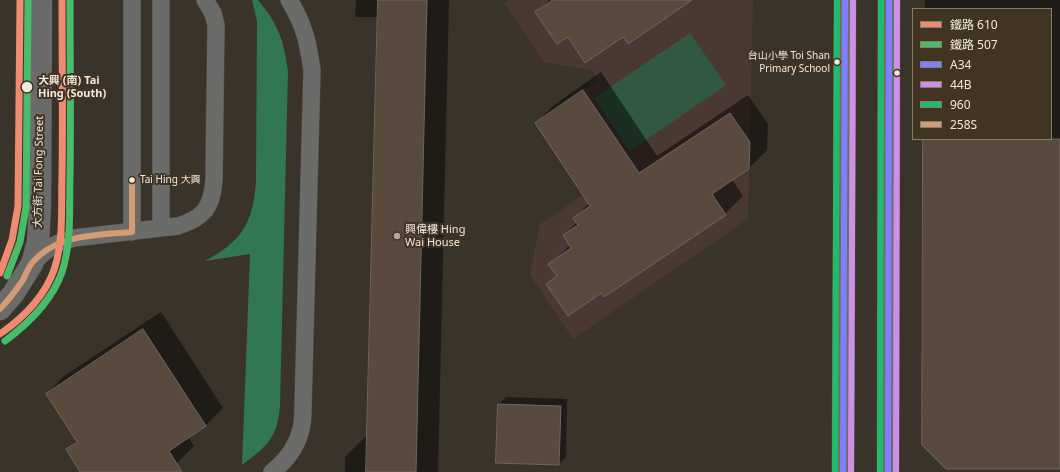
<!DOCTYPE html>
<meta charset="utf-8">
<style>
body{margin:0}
#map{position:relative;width:1060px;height:472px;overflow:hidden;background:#3a332a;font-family:"Noto Sans","Noto Sans TC",sans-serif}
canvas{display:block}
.legend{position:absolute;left:912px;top:8px;width:140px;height:132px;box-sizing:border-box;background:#413423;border:1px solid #877c6d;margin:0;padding:5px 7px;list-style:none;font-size:12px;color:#f0e7dd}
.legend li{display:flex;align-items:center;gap:8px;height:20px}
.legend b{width:20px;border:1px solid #877c6d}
</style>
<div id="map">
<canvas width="1060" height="472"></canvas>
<ul class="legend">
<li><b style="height:5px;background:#ee8b71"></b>鐵路 610</li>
<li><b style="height:5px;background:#48bc69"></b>鐵路 507</li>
<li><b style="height:5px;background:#8080ff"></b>A34</li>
<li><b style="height:5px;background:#ce8fe9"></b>44B</li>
<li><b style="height:5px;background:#20bc6c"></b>960</li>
<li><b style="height:5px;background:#d39c74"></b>258S</li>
</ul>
</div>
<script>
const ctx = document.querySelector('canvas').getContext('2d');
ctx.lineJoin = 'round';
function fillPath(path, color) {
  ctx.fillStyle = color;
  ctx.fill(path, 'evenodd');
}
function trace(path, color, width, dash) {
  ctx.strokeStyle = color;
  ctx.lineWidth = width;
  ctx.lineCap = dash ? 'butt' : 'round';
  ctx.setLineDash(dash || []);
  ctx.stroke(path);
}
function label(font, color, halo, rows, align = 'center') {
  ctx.font = font + ' "Noto Sans","Noto Sans TC",sans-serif';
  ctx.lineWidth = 4;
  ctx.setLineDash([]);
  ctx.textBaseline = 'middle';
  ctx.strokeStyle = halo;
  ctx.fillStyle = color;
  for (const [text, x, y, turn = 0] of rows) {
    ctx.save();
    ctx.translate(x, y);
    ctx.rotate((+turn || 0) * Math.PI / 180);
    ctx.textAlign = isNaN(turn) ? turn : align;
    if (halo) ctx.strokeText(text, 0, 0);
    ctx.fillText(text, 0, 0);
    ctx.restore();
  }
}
fillPath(new Path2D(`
 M 509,0 L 753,0 L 748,219 L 573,339 L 530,275 L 540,224 L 583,195 L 535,123 L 598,80 L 593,71 L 544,62 L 504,3 Z`), '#4a3833');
fillPath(new Path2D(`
 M 690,33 L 726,85 L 630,151 L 594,98 Z`), '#315840');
fillPath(new Path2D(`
 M 252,0 L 258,0 C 278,24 284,40 288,71 L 280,405 C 277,439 268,445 242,465 L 250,254 L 205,261 C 242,241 253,223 256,181 L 257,21 Z`), '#317751');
fillPath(new Path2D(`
 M 356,0 L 449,0 L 438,472 L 345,472 L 345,457 L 368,434 L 378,17 L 355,17 Z
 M 549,0 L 690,0 L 624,36 L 568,36 L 537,12 Z
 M 925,0 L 1060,0 L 1060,468 L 924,139 L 1051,139 L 1051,9 L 925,9 Z
 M 601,72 L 657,156 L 748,95 L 768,124 L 767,150 L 749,168 L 732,179 L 743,196 L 725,214 L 602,292 L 548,284 L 557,275 L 550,264 L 570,245 L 564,235 L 577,222 L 575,218 L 589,203 L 536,123 L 554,105 Z
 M 161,312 L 223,408 L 206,425 L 188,437 L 194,446 L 176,464 L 164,472 L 82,472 L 67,449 L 77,440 L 47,394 L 64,376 Z
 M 506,397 L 567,399 L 566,457 L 559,464 L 499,404 Z`), '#0007');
const building = new Path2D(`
 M 378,0 L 427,0 L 416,472 L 366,472 Z
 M 553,0 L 692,0 L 628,44 L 623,37 L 585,63 L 568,37 L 557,44 L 535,12 Z
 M 583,90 L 639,173 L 730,113 L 750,142 L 749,169 L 712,194 L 726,215 L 604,297 L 601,293 L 568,316 L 546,284 L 557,276 L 548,264 L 571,248 L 563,235 L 578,225 L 573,218 L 590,206 L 535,123 Z
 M 923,139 L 1060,139 L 1060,469 L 946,469 L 922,445 Z
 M 143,329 L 206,426 L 169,451 L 182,472 L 80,472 L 66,449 L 77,442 L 46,394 Z
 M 498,404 L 561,406 L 559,465 L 496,463 Z`);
fillPath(building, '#5a4a3e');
trace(building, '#6e665f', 1);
const lane = new Path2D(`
 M 161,228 L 161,0
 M 132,232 L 132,0
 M 32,264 C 48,248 52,244 74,238 L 178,226 C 204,218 212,207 214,180 L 216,25 L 213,13 L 205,0
 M 272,472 C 286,461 297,446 301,429 C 303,422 303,414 303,407 L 312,70 C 308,42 304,24 289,0`);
const street = new Path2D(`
 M 0,309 L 13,294 L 32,264 L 38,242 L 40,206 L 41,0`);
const secondary = new Path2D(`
 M 843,472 L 845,0
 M 888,472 L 889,0`);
trace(lane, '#555048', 18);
trace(street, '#555048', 23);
trace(secondary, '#555048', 23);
trace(lane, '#6b6c69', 17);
trace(street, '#6b6c69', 22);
trace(secondary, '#6e6e69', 22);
trace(new Path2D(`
 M 843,472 L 845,0
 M 888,472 L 889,0`), '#8080ff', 6);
trace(new Path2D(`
 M 851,472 L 853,0
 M 896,472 L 897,0`), '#ce8fe9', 6);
trace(new Path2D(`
 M 835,472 L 837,0
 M 880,472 L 881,0`), '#20bc6c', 6);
trace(new Path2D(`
 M 0,309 C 9,300 16,290 23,280 C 26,274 28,268 32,263 C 56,234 97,235 132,232 L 132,180`), '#d39c74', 6);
trace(new Path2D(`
 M 0,273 L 12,240 L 18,206 L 20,0
 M 0,334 C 23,318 44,298 54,270 C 64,240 61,208 62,176 C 63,118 62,59 62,0`), '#ee8b71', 7);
trace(new Path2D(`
 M 7,276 L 20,242 L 26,207 L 28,0
 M 5,341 C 29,323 52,301 62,272 C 72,241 69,208 70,176 C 71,117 70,59 70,0`), '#48bc69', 7);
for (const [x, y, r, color] of [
 [837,62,3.5,"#f0e7dd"],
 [897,73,3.5,"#f0e7dd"],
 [27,87,6,"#f0e7dd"],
 [132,180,3.5,"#f0e7dd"],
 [397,236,4,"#b0a89e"]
]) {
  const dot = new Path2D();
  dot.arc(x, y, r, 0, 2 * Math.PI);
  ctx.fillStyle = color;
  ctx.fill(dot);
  trace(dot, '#413423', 1.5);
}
label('10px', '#f0e7dd', '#413423', [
 ["台山小學 Toi Shan",830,56],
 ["Primary School",830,69],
 ["Tai Hing 大興",140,180,"left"]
], 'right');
label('bold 11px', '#f0e7dd', '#413423', [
 ["大興 (南) Tai",38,81],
 ["Hing (South)",38,94]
], 'left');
label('11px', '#f0e7dd', '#413423', [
 ["大方街 Tai Fong Street",39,172,-89]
]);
label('11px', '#f0e7dd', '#413423', [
 ["興偉樓 Hing",405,230],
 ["Wai House",405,243]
], 'left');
</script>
